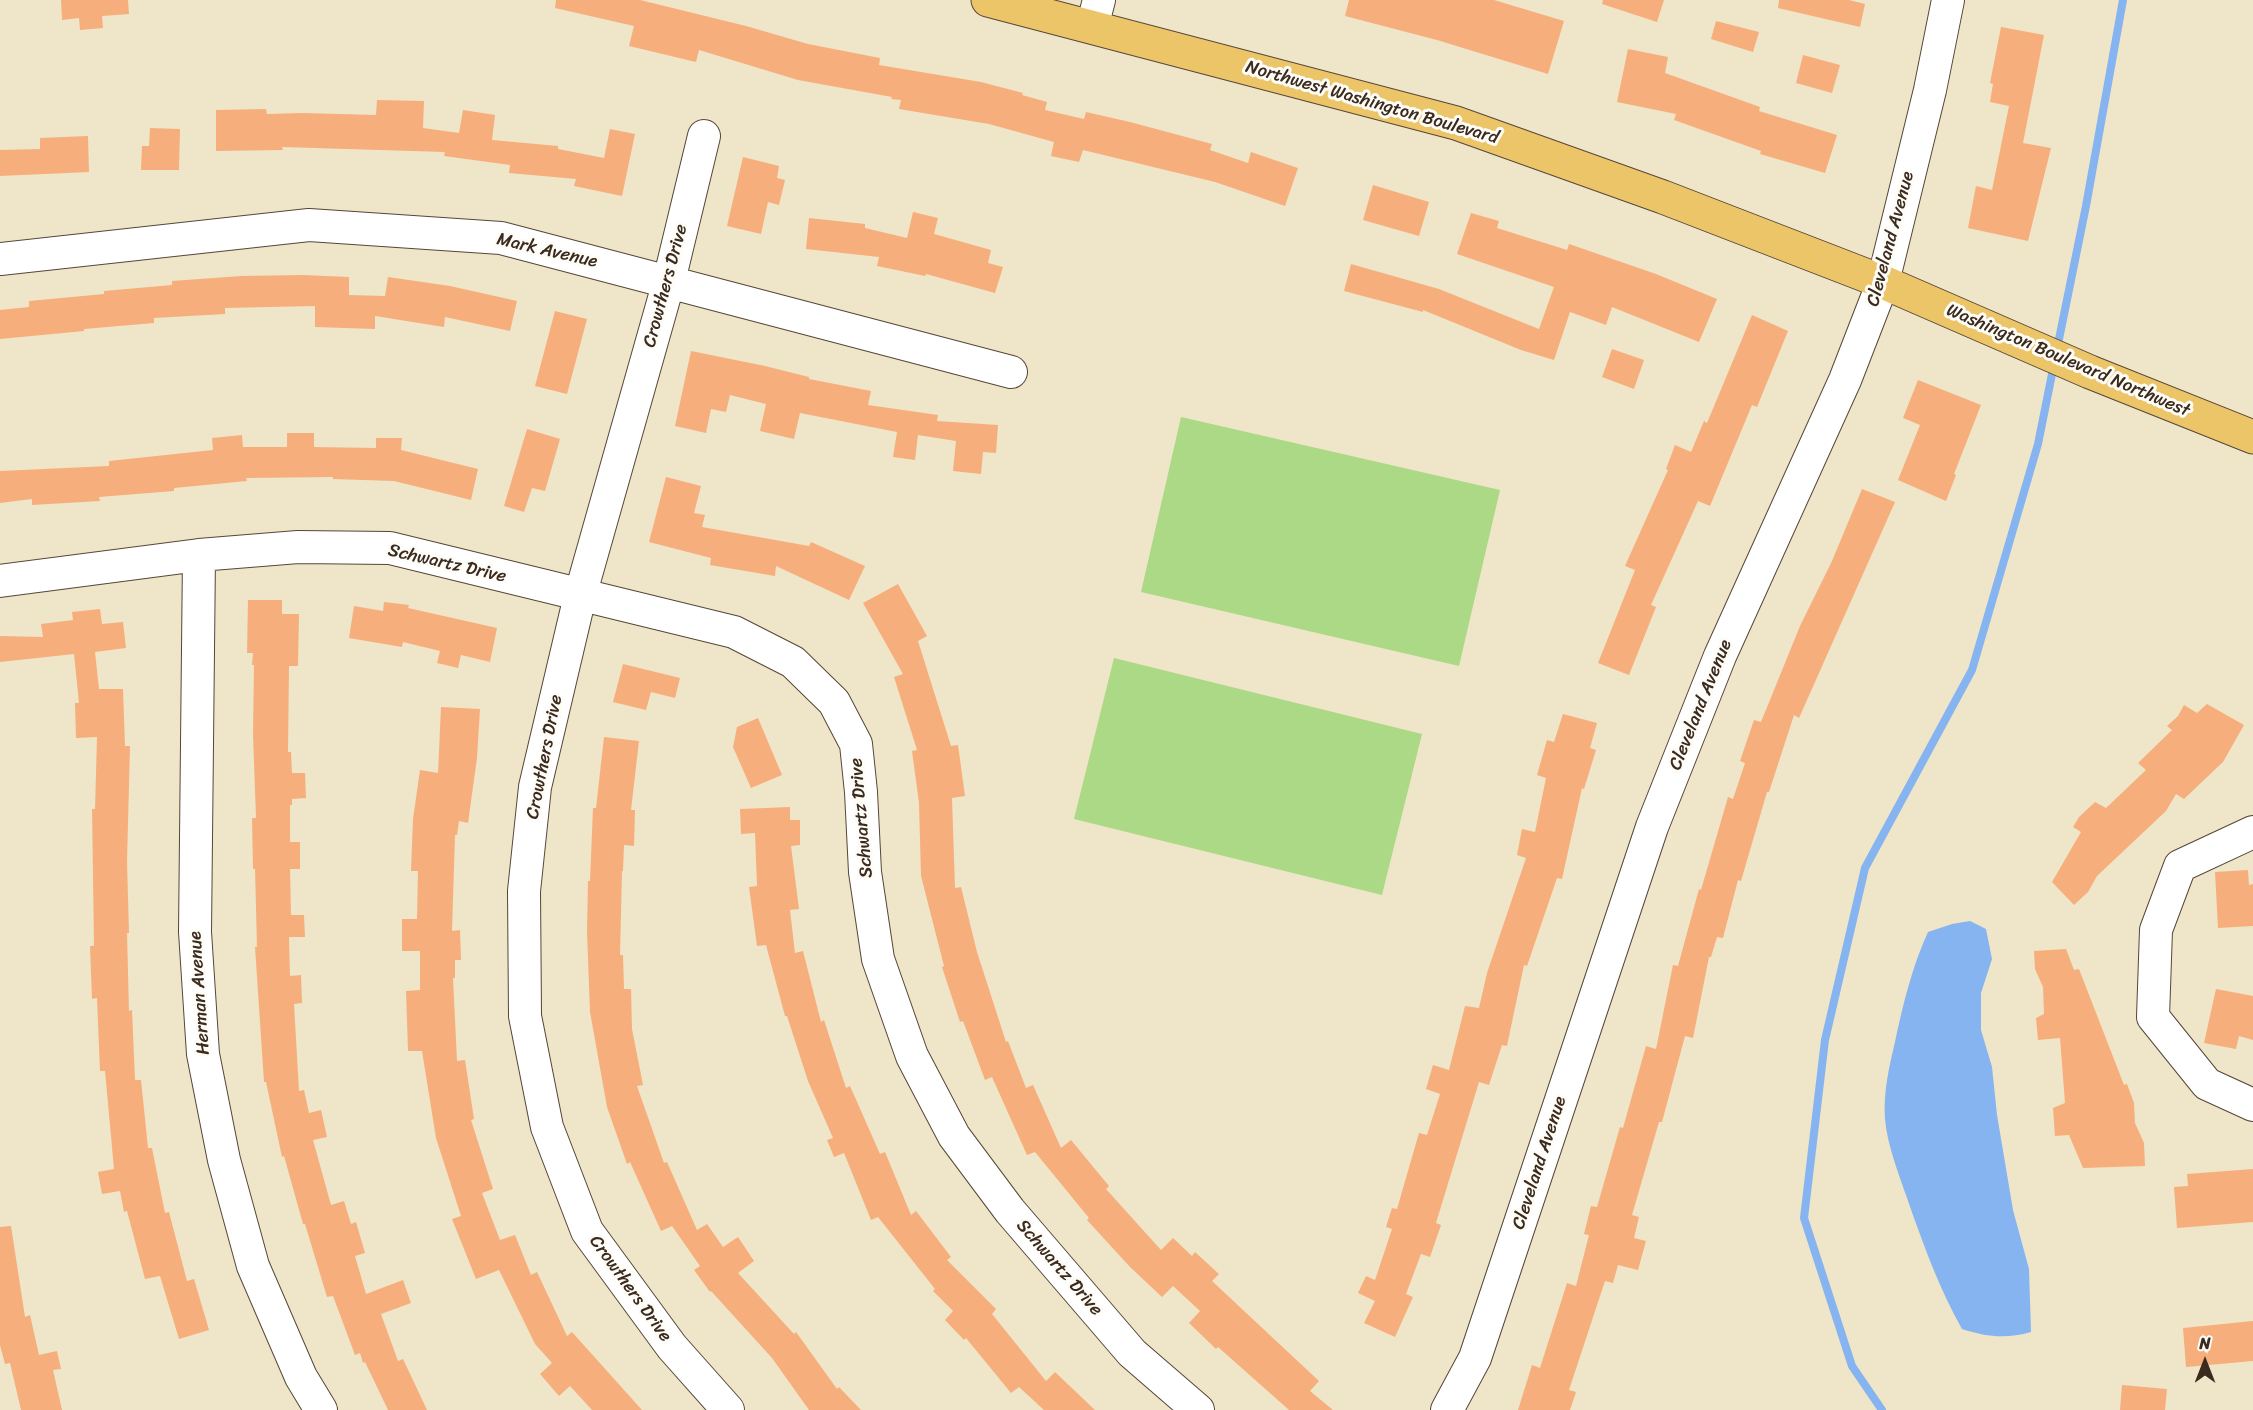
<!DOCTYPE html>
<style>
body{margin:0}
#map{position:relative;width:2253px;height:1410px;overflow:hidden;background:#efe5c8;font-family:Sriracha,sans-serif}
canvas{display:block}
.north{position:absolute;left:2175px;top:1332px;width:60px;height:60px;-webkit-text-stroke:4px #fdfcf7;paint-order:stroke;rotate:0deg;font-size:16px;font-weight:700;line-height:24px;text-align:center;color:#3b2a1e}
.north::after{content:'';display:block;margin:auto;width:21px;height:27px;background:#3b2a1e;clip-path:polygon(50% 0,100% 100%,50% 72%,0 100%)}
</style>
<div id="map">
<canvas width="2253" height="1410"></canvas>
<div class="north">N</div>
</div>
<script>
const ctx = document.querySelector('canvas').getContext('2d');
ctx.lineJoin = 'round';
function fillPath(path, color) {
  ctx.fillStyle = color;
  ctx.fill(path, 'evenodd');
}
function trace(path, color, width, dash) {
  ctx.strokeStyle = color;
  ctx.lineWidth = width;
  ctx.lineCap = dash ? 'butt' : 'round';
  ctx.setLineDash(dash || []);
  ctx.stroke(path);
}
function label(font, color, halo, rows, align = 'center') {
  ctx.font = font + ' Sriracha,sans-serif';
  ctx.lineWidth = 6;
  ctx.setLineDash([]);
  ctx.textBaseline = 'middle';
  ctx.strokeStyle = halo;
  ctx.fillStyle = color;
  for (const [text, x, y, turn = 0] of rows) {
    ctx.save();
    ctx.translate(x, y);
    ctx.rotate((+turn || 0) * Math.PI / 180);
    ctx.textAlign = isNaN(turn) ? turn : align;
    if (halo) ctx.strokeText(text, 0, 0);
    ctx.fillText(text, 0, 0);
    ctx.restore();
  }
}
fillPath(new Path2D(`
 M 1181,417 L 1500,490 L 1459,666 L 1141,592 Z
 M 1114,658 L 1422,734 L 1382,895 L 1074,819 Z`), '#abd986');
fillPath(new Path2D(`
 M 1970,921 L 1986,929 L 1992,959 L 1981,993 L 1981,1030 L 1992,1067 L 1997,1115 L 2013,1210 L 2029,1269 L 2031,1332 C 2006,1339 1987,1337 1962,1329 C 1939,1288 1923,1244 1907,1198 C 1899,1175 1887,1144 1885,1119 C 1883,1093 1889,1067 1895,1042 C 1903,1004 1912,967 1928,932 L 1952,924 Z`), '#85b4f0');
trace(new Path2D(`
 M 2057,349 L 2086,206 L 2123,0
 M 1882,1410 L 1852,1366 L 1804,1218 L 1825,1040 L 1865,868 L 1972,670 L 2038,444 L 2054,364`), '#85b4f0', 8);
fillPath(new Path2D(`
 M 61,0 L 128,0 L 129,14 L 102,16 L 103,28 L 80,30 L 79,18 L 62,20 Z
 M 556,0 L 640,0 L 746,26 L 808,44 L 880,58 L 879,65 L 981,82 L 1023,93 L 1022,95 L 1047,102 L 1045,110 L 1084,119 L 1086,112 L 1130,122 L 1212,144 L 1210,150 L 1248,163 L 1251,152 L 1298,168 L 1285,206 L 1215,182 L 1083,150 L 1079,162 L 1051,156 L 1054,142 L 989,124 L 899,109 L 901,100 L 891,99 L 892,97 L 798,80 L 699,50 L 696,62 L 629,46 L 634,26 L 555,8 Z
 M 1349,0 L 1494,0 L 1564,21 L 1548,74 L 1437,40 L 1345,16 Z
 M 1603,0 L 1664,0 L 1657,22 L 1602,4 Z
 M 1779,0 L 1849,0 L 1865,4 L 1860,27 L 1778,8 Z
 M 1716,21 L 1759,32 L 1753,52 L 1711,39 Z
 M 2001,27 L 2044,35 L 2023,143 L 2051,148 L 2028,241 L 1968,228 L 1976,186 L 1992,190 L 2009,106 L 1990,102 L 1993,84 L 1990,83 Z
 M 1628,49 L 1668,57 L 1665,73 L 1760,107 L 1759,111 L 1837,135 L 1825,173 L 1760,154 L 1761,151 L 1674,120 L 1676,114 L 1617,102 Z
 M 1803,55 L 1840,65 L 1832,93 L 1796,83 Z
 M 377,100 L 424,101 L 423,128 L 459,133 L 463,110 L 495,115 L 492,140 L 558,146 L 558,149 L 604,158 L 610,129 L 635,134 L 622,196 L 574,186 L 576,179 L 509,173 L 510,165 L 444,156 L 445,152 L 282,147 L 283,150 L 216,151 L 216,110 L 266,109 L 267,114 L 302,113 L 376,115 Z
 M 150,128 L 180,129 L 179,170 L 141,170 L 142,146 L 149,146 Z
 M 88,136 L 89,172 L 0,176 L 0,150 L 40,149 L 40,138 Z
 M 743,157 L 779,166 L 777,178 L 785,180 L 779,205 L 768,202 L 761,234 L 727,226 Z
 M 1373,185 L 1429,202 L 1419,236 L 1363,220 Z
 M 913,212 L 938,218 L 934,234 L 991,250 L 988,263 L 1003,267 L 995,293 L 926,274 L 925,276 L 877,266 L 879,257 L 806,249 L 809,218 L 865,224 L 865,228 L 907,238 Z
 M 1471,213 L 1499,221 L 1497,228 L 1567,250 L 1569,244 L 1656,274 L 1717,299 L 1699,342 L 1612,307 L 1606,325 L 1570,312 L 1554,360 L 1521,350 L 1423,310 L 1423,312 L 1344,291 L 1351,264 L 1439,289 L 1539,329 L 1554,287 L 1457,254 Z
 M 303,275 L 349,277 L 349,295 L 385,296 L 388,277 L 450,286 L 517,301 L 510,331 L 445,317 L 444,327 L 375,316 L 375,329 L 315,327 L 315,306 L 225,308 L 225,314 L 154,318 L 154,323 L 84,329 L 84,331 L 0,339 L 0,310 L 29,307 L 29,301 L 104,294 L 104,291 L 172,285 L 172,281 L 241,276 Z
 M 555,311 L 587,319 L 567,394 L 535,386 Z
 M 1752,315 L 1788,331 L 1757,407 L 1752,405 L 1710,506 L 1698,501 L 1651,605 L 1656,607 L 1629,675 L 1598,663 L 1635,570 L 1625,566 L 1668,470 L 1666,469 L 1675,445 L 1691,452 L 1704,421 L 1707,423 Z
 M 1612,349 L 1644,360 L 1634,389 L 1602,377 Z
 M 691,351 L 765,366 L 809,377 L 809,379 L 871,391 L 868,405 L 938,415 L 937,421 L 998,425 L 996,453 L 983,452 L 981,474 L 953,471 L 956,441 L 918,435 L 915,460 L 893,457 L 897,432 L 800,413 L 794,439 L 760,431 L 766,404 L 730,395 L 726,412 L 711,409 L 706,433 L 675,426 Z
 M 1918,380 L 1981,405 L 1954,474 L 1956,475 L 1946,501 L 1898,480 L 1920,425 L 1903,418 Z
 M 527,429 L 560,439 L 545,491 L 532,488 L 524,512 L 504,506 Z
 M 287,433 L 314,433 L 314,447 L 376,448 L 376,438 L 402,438 L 401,450 L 478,469 L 471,500 L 394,481 L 333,479 L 333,477 L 246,478 L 247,481 L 174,488 L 174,491 L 99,497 L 100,501 L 32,505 L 32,499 L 0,503 L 0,471 L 109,466 L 109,461 L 213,450 L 212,438 L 242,435 L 243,447 L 287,447 Z
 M 666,477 L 701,486 L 694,513 L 705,515 L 702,527 L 809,546 L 811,542 L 865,566 L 849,600 L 776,566 L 775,576 L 710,565 L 711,558 L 649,542 Z
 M 1862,489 L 1895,502 L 1799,718 L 1794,715 L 1769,792 L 1767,792 L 1741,881 L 1738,880 L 1723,938 L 1717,937 L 1711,957 L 1709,957 L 1693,1038 L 1685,1036 L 1662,1122 L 1659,1122 L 1632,1215 L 1639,1217 L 1634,1238 L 1646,1241 L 1638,1270 L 1618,1265 L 1613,1283 L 1605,1281 L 1569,1390 L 1576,1392 L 1570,1410 L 1518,1410 L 1532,1365 L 1540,1368 L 1567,1283 L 1576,1286 L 1589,1235 L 1584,1234 L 1591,1206 L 1597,1207 L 1620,1127 L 1623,1128 L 1646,1046 L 1656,1049 L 1673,965 L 1678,966 L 1699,889 L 1701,890 L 1728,797 L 1733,799 L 1745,763 L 1740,761 L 1754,720 L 1761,722 L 1800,626 L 1832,561 Z
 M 898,584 L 927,636 L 918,641 L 951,746 L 958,745 L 965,796 L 952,798 L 955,888 L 961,887 L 977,952 L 1006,1042 L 1008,1041 L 1026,1088 L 1033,1085 L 1061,1148 L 1071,1140 L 1109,1186 L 1106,1189 L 1161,1250 L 1173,1238 L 1192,1256 L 1195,1252 L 1219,1274 L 1212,1281 L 1319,1381 L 1310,1391 L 1333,1410 L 1289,1410 L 1218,1347 L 1216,1349 L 1189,1323 L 1200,1311 L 1173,1286 L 1162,1297 L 1130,1267 L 1087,1220 L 1089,1218 L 1035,1152 L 1027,1155 L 992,1077 L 985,1080 L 963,1021 L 960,1022 L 942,967 L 944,966 L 921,876 L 919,803 L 912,751 L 917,750 L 894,677 L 903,674 L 863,603 Z
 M 248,600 L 282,600 L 282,614 L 299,614 L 298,666 L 289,666 L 288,752 L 291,752 L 292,773 L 305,773 L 306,798 L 292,799 L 292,805 L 290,805 L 290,842 L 300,842 L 300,869 L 290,869 L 291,915 L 304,915 L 305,937 L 289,937 L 290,976 L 301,975 L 302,1003 L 294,1004 L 299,1091 L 304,1090 L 309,1113 L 321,1110 L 327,1137 L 313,1140 L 331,1205 L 344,1201 L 351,1224 L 356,1222 L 365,1253 L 355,1256 L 366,1294 L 403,1280 L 411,1303 L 381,1314 L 398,1361 L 403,1359 L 427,1410 L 388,1410 L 365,1362 L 363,1363 L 360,1353 L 355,1355 L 333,1296 L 327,1297 L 305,1224 L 303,1224 L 284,1156 L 282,1157 L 266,1082 L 264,1082 L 255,947 L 257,947 L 255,869 L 253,869 L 252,818 L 256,818 L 253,734 L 254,665 L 252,665 L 253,653 L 247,653 Z
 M 384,602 L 409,605 L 408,608 L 497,628 L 490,662 L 461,655 L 458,668 L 437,663 L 440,651 L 403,642 L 402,647 L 349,638 L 354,606 L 383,611 Z
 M 100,609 L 102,624 L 123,622 L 126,648 L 95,652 L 99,689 L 123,689 L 125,746 L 130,746 L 127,862 L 129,933 L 127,933 L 129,1011 L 132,1010 L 135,1080 L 141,1080 L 148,1148 L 152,1148 L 165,1213 L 169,1212 L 187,1281 L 194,1279 L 209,1330 L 179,1339 L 160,1276 L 145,1279 L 127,1211 L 124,1212 L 120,1191 L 102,1194 L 98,1172 L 114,1169 L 105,1071 L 100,1071 L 97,998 L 92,999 L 90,946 L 94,946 L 92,809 L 95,809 L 97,737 L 76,738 L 75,703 L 79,703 L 74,654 L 0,662 L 0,636 L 43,637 L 41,624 L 73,620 L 72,612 Z
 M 623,664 L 680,678 L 675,698 L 651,692 L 646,710 L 613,702 Z
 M 2207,704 L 2244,725 L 2223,762 L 2184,799 L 2176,794 L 2166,811 L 2097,876 L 2088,892 L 2074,905 L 2052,882 L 2081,832 L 2073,827 L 2079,817 L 2095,802 L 2106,808 L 2146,770 L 2138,763 L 2172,730 L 2167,726 L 2178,716 L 2184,705 L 2197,713 Z
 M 441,707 L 480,709 L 477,758 L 468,823 L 459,821 L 457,835 L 455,835 L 452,931 L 460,930 L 461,960 L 455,960 L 455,978 L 453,978 L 457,1061 L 465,1060 L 474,1119 L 471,1120 L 493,1189 L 482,1193 L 500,1240 L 515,1235 L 531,1275 L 537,1272 L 567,1336 L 572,1332 L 642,1410 L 592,1410 L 570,1386 L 559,1396 L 540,1374 L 552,1363 L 535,1344 L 499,1270 L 476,1279 L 452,1219 L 461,1216 L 436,1138 L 422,1051 L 408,1051 L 406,991 L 420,990 L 420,951 L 402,951 L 402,919 L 417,919 L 418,871 L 411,871 L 413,819 L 420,770 L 438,773 Z
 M 1563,714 L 1597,723 L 1590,748 L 1596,750 L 1584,789 L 1582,788 L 1562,879 L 1557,878 L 1527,966 L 1524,965 L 1507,1046 L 1502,1045 L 1489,1085 L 1479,1082 L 1436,1223 L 1441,1225 L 1430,1257 L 1421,1254 L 1406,1294 L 1413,1297 L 1395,1337 L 1364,1323 L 1375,1301 L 1358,1293 L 1366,1276 L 1375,1280 L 1392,1229 L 1386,1227 L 1392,1208 L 1397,1209 L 1419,1133 L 1427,1135 L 1440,1094 L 1426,1089 L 1433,1065 L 1449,1070 L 1465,1006 L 1479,1008 L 1487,973 L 1526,858 L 1517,855 L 1522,829 L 1535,832 L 1546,778 L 1537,775 L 1547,740 L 1554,742 Z
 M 758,718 L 782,775 L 751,788 L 733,747 L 737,727 Z
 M 604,737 L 639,741 L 631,810 L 635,810 L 634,846 L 624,845 L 623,871 L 622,871 L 620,955 L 623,955 L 624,989 L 631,989 L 632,1029 L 643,1085 L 637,1086 L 664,1163 L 667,1162 L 697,1230 L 707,1224 L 723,1247 L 738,1237 L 754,1261 L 738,1273 L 794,1334 L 796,1332 L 837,1389 L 839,1387 L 861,1410 L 809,1410 L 772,1358 L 711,1291 L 710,1292 L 694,1270 L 700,1266 L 672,1226 L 661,1231 L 630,1162 L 627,1164 L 607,1107 L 590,1012 L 587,932 L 588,881 L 590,881 L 593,808 L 596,808 Z
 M 790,807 L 790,820 L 800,820 L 800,845 L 791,846 L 799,909 L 790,910 L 795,953 L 803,951 L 821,1022 L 824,1020 L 846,1088 L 850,1086 L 880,1154 L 885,1152 L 911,1215 L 916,1211 L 951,1257 L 947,1260 L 996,1309 L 992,1314 L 1046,1381 L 1055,1372 L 1095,1410 L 1044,1410 L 1019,1387 L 1011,1393 L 966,1338 L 964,1340 L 945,1320 L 953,1311 L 933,1291 L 935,1289 L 878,1217 L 871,1220 L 844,1153 L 834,1157 L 827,1140 L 833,1138 L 808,1081 L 787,1016 L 785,1016 L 766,945 L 757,946 L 749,887 L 757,886 L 755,833 L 741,834 L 740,809 Z
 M 2248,870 L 2249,885 L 2253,884 L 2253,926 L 2218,928 L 2215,872 Z
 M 2066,949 L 2074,970 L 2079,969 L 2124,1085 L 2127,1084 L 2134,1103 L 2135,1123 L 2144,1143 L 2145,1166 L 2083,1168 L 2069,1135 L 2055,1136 L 2053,1108 L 2065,1103 L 2060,1038 L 2038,1040 L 2036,1018 L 2044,1014 L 2043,987 L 2035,969 L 2034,951 Z
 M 2216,989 L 2253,996 L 2253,1040 L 2239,1036 L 2236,1049 L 2204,1043 Z
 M 2253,1169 L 2253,1222 L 2177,1228 L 2174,1187 L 2188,1186 L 2187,1174 Z
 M 11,1226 L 25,1317 L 30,1315 L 39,1355 L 57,1351 L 61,1369 L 53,1370 L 62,1410 L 21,1410 L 10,1363 L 5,1364 L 0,1345 L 0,1227 Z
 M 2253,1321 L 2253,1361 L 2186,1367 L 2183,1328 Z
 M 2122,1385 L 2167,1389 L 2165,1410 L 2120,1410 Z`), '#f6af7c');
const minor = new Path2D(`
 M 1092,27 L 1099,0
 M 704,136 L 669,281 L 580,596 L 535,787 L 524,891 L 525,1016 L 547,1127 L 587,1231 L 672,1347 L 728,1410
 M 0,259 L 309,225 L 501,238 L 1011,372
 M 199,555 L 195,932 L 203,1054 L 224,1160 L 253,1266 L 301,1377 L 321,1410
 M 0,581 L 199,555 L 298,547 L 390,548 L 734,632 L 793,662 L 834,702 L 856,744 L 861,792 L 865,872 L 878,959 L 912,1056 L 954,1136 L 1010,1211 L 1132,1353 L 1198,1410
 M 2253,832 L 2180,866 L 2156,930 L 2153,1017 L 2207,1084 L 2253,1105
 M 1447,1410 L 1475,1358 L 1652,827 L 1720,656 L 1845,380 L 1883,282 L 1930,90 L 1948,0`);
const major = new Path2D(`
 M 988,0 L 1456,123 L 1663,197 L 1883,282 L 2090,372 L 2253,437`);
trace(minor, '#564638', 34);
trace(major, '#564638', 35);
trace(minor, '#fff', 32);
trace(major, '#edc569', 33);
label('18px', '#3b2a1e', '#fdfcf7', [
 ["Northwest Washington Boulevard",1372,103,16],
 ["Cleveland Avenue",1891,239,-75],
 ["Mark Avenue",547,251,13],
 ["Crowthers Drive",666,286,-75],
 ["Washington Boulevard Northwest",2068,361,23],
 ["Schwartz Drive",447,564,13],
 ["Cleveland Avenue",1701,705,-68],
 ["Crowthers Drive",545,757,-79],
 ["Schwartz Drive",862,818,-95],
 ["Herman Avenue",200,993,-94],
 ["Cleveland Avenue",1540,1163,-72],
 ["Schwartz Drive",1059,1268,49],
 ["Crowthers Drive",630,1289,54]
]);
</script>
